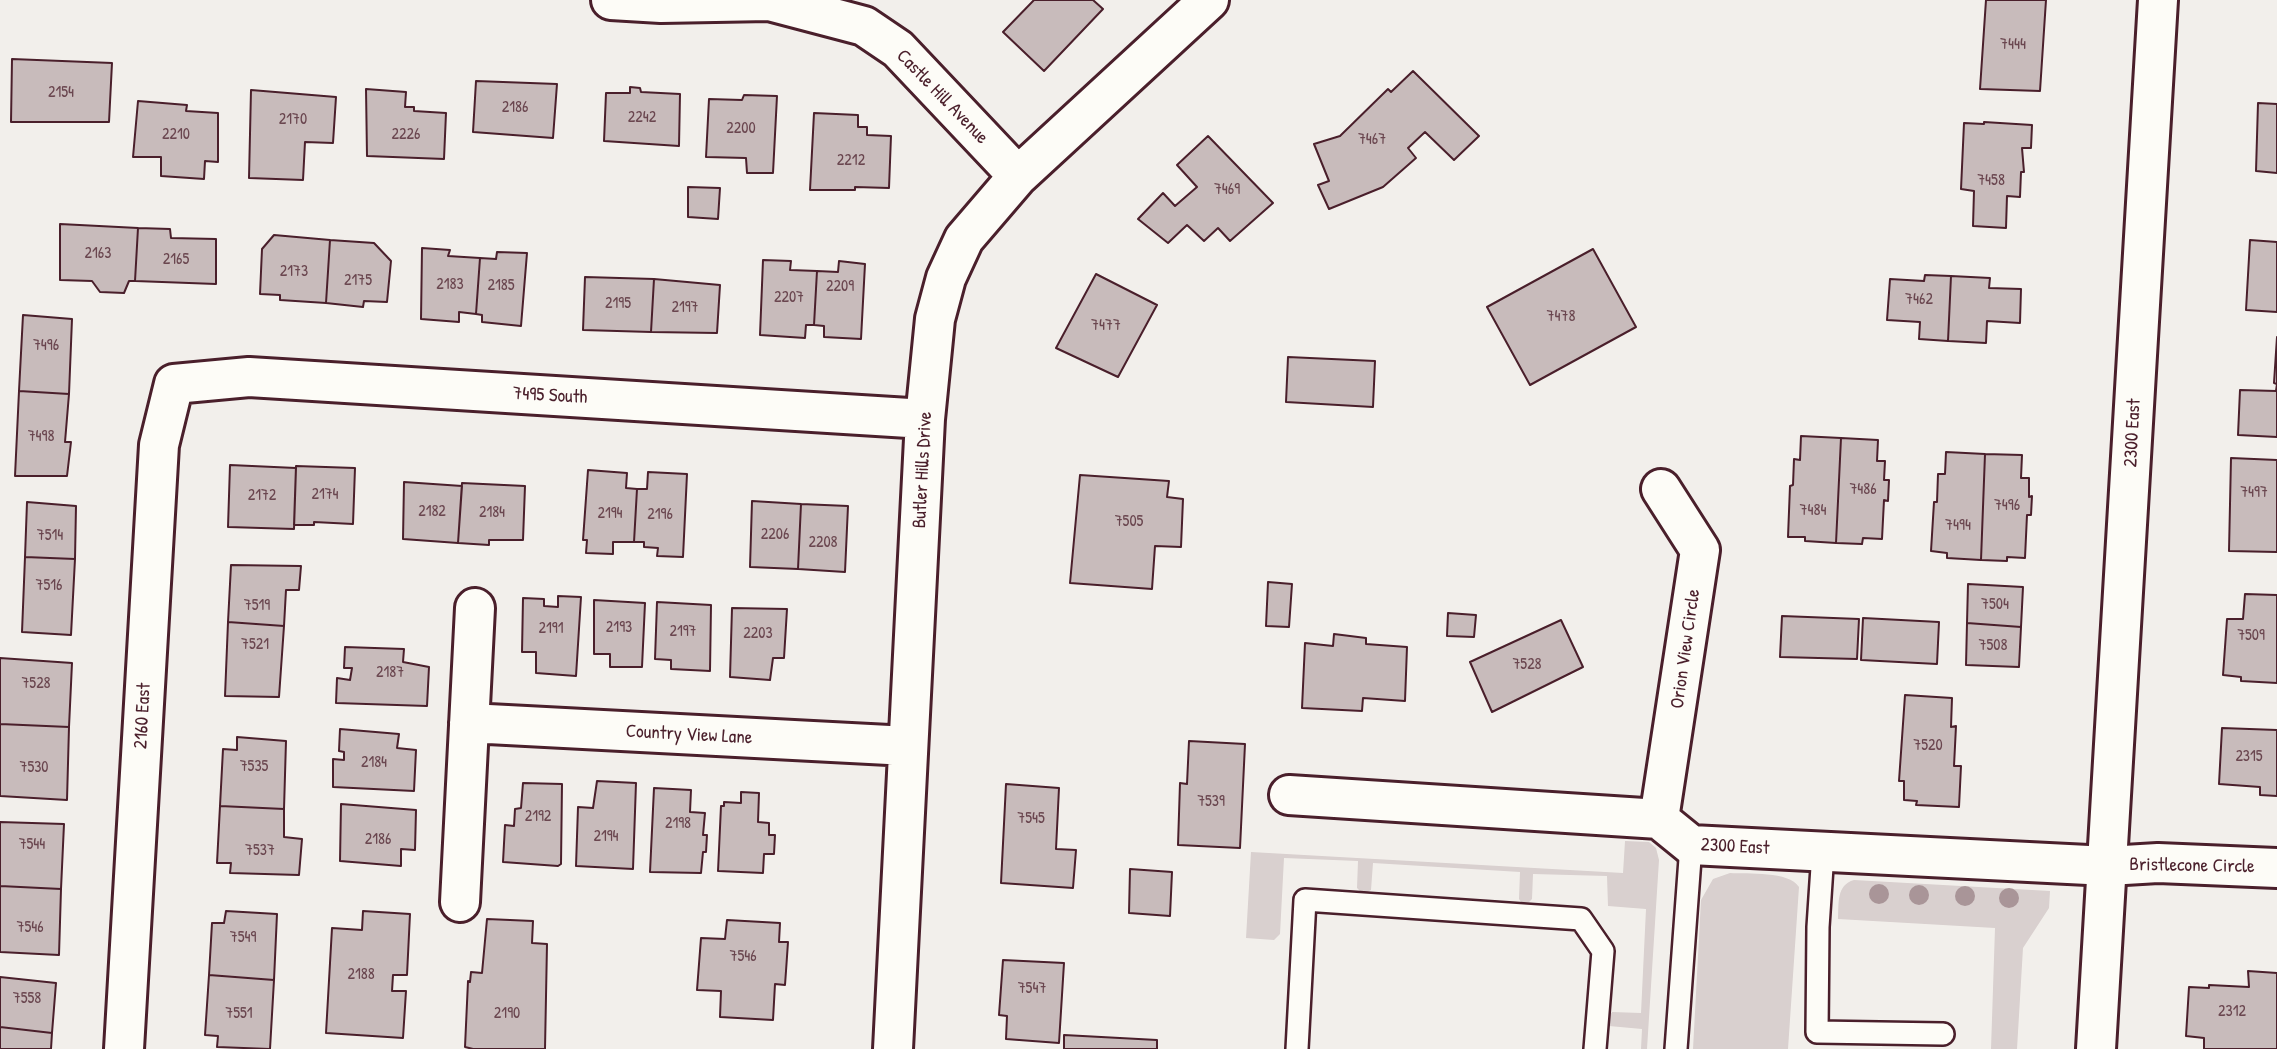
<!DOCTYPE html>
<style>
body{margin:0}
canvas{display:block;background:#f2efeb}
</style>
<canvas width="2277" height="1049"></canvas>
<script>
const ctx = document.querySelector('canvas').getContext('2d');
ctx.lineJoin = 'round';
function fillPath(path, color) {
  ctx.fillStyle = color;
  ctx.fill(path, 'evenodd');
}
function trace(path, color, width, dash) {
  ctx.strokeStyle = color;
  ctx.lineWidth = width;
  ctx.lineCap = dash ? 'butt' : 'round';
  ctx.setLineDash(dash || []);
  ctx.stroke(path);
}
function label(font, color, halo, rows, align = 'center') {
  ctx.font = font + ' "Patrick Hand",sans-serif';
  ctx.lineWidth = 5;
  ctx.setLineDash([]);
  ctx.textBaseline = 'middle';
  ctx.strokeStyle = halo;
  ctx.fillStyle = color;
  for (const [text, x, y, turn = 0] of rows) {
    ctx.save();
    ctx.translate(x, y);
    ctx.rotate((+turn || 0) * Math.PI / 180);
    ctx.textAlign = isNaN(turn) ? turn : align;
    if (halo) ctx.strokeText(text, 0, 0);
    ctx.fillText(text, 0, 0);
    ctx.restore();
  }
}
fillPath(new Path2D(`
 M 1625,841 L 1649,842 L 1656,848 L 1659,860 L 1647,1049 L 1641,1049 L 1642,1029 L 1609,1026 L 1610,1015 L 1612,1012 L 1641,1013 L 1646,909 L 1608,906 L 1607,876 L 1533,874 L 1532,899 L 1529,902 L 1521,902 L 1519,899 L 1520,872 L 1373,863 L 1371,890 L 1367,892 L 1361,892 L 1357,888 L 1358,861 L 1284,858 L 1280,934 L 1274,940 L 1246,938 L 1251,852 L 1623,873 Z
 M 1730,873 C 1748,874 1789,871 1799,887 L 1788,1049 L 1693,1049 L 1701,900 L 1713,879 Z
 M 1854,880 L 2050,891 L 2049,908 L 2023,948 L 2017,1049 L 1991,1049 L 1995,928 L 1838,919 C 1839,904 1836,885 1854,880 Z`), '#d9d0cf');
const building = new Path2D(`
 M 1034,0 L 1093,0 L 1103,9 L 1044,71 L 1003,32 Z
 M 1986,0 L 2046,0 L 2040,91 L 1980,89 Z
 M 12,59 L 112,63 L 109,122 L 11,122 Z
 M 1413,71 L 1479,136 L 1454,160 L 1425,132 L 1408,148 L 1416,158 L 1383,187 L 1329,209 L 1318,185 L 1329,181 L 1314,144 L 1340,136 L 1388,89 L 1391,92 Z
 M 476,81 L 557,84 L 553,138 L 473,132 Z
 M 630,87 L 640,88 L 641,92 L 680,94 L 679,146 L 604,141 L 606,93 L 630,93 Z
 M 366,89 L 406,92 L 405,107 L 414,107 L 414,111 L 446,113 L 444,159 L 367,156 Z
 M 251,90 L 336,97 L 333,143 L 305,142 L 303,180 L 249,178 Z
 M 744,95 L 777,96 L 773,173 L 747,173 L 746,158 L 706,157 L 709,99 L 742,100 Z
 M 138,101 L 187,105 L 186,111 L 218,113 L 218,162 L 205,161 L 204,179 L 161,176 L 161,157 L 133,157 Z
 M 2258,103 L 2277,104 L 2277,173 L 2256,171 Z
 M 814,113 L 858,115 L 858,127 L 867,127 L 867,135 L 891,136 L 889,188 L 855,187 L 855,190 L 810,190 Z
 M 1984,122 L 2032,125 L 2031,148 L 2022,148 L 2024,172 L 2021,172 L 2020,197 L 2007,196 L 2006,228 L 1973,226 L 1974,191 L 1961,189 L 1964,123 L 1984,124 Z
 M 1208,136 L 1273,203 L 1230,241 L 1218,228 L 1204,241 L 1187,225 L 1168,243 L 1138,219 L 1163,193 L 1175,206 L 1197,187 L 1177,165 Z
 M 688,187 L 720,188 L 718,219 L 688,217 Z
 M 60,224 L 138,228 L 135,281 L 129,281 L 124,293 L 100,292 L 92,281 L 60,280 Z
 M 138,228 L 170,229 L 171,238 L 216,239 L 216,284 L 135,281 Z
 M 274,235 L 330,240 L 326,303 L 280,300 L 280,295 L 260,294 L 262,249 Z
 M 330,240 L 374,243 L 391,261 L 387,302 L 364,301 L 363,307 L 326,303 Z
 M 2250,240 L 2277,242 L 2277,312 L 2246,310 Z
 M 422,248 L 450,250 L 448,256 L 480,258 L 476,314 L 459,312 L 459,322 L 421,319 Z
 M 1593,249 L 1636,327 L 1530,385 L 1487,307 Z
 M 497,252 L 527,253 L 521,326 L 482,322 L 482,315 L 476,314 L 480,258 L 496,259 Z
 M 763,260 L 791,261 L 790,270 L 817,271 L 814,325 L 806,325 L 805,338 L 760,335 Z
 M 839,261 L 865,264 L 861,339 L 824,337 L 824,326 L 814,325 L 817,271 L 838,272 Z
 M 1096,274 L 1157,305 L 1118,377 L 1056,348 Z
 M 1925,275 L 1951,276 L 1948,341 L 1919,339 L 1920,322 L 1887,320 L 1890,279 L 1924,281 Z
 M 1951,276 L 1990,278 L 1989,288 L 2021,289 L 2020,323 L 1987,321 L 1986,343 L 1948,341 Z
 M 585,277 L 654,279 L 651,332 L 583,330 Z
 M 654,279 L 720,285 L 717,333 L 651,332 Z
 M 23,315 L 72,319 L 69,394 L 19,391 Z
 M 2277,337 L 2277,437 L 2238,435 L 2240,390 L 2276,391 L 2277,384 L 2274,383 Z
 M 1288,357 L 1375,361 L 1373,407 L 1286,402 Z
 M 19,391 L 69,394 L 65,442 L 71,442 L 67,476 L 15,476 Z
 M 1801,436 L 1841,438 L 1836,543 L 1805,541 L 1805,537 L 1788,537 L 1790,486 L 1793,485 L 1794,459 L 1800,460 Z
 M 1841,438 L 1878,440 L 1877,461 L 1885,461 L 1884,480 L 1889,480 L 1888,501 L 1884,500 L 1882,539 L 1863,538 L 1862,544 L 1836,543 Z
 M 1946,452 L 1985,454 L 1981,560 L 1947,558 L 1947,553 L 1931,551 L 1934,502 L 1937,502 L 1938,474 L 1945,474 Z
 M 1985,454 L 2022,455 L 2021,478 L 2029,478 L 2029,497 L 2032,496 L 2031,515 L 2027,515 L 2025,558 L 2007,557 L 2007,561 L 1981,560 Z
 M 2231,458 L 2277,460 L 2277,552 L 2229,551 Z
 M 230,465 L 296,468 L 294,529 L 228,527 Z
 M 296,466 L 355,468 L 353,524 L 314,522 L 314,525 L 294,525 Z
 M 588,470 L 627,473 L 626,488 L 637,489 L 634,542 L 613,542 L 613,554 L 586,553 L 587,540 L 583,540 Z
 M 648,472 L 687,474 L 683,557 L 657,556 L 658,548 L 644,547 L 644,542 L 634,542 L 637,489 L 647,489 Z
 M 1080,475 L 1169,481 L 1167,497 L 1183,499 L 1181,547 L 1155,546 L 1152,589 L 1070,583 Z
 M 404,482 L 462,486 L 458,543 L 403,539 Z
 M 462,483 L 525,486 L 523,540 L 489,540 L 489,545 L 458,543 Z
 M 752,501 L 801,504 L 798,569 L 750,567 Z
 M 27,502 L 76,506 L 75,559 L 25,557 Z
 M 801,504 L 848,506 L 845,572 L 798,569 Z
 M 25,557 L 75,559 L 71,635 L 22,632 Z
 M 231,565 L 301,566 L 299,590 L 286,590 L 284,626 L 228,622 Z
 M 1268,582 L 1292,584 L 1289,627 L 1266,626 Z
 M 1968,584 L 2023,587 L 2021,627 L 1967,623 Z
 M 2245,594 L 2277,595 L 2277,683 L 2241,681 L 2241,677 L 2223,675 L 2227,619 L 2243,619 Z
 M 558,596 L 581,597 L 576,676 L 536,673 L 536,652 L 522,652 L 523,598 L 544,599 L 544,606 L 558,607 Z
 M 594,600 L 645,603 L 642,667 L 610,667 L 610,654 L 594,654 Z
 M 657,602 L 711,605 L 710,671 L 671,669 L 671,660 L 655,659 Z
 M 732,608 L 787,609 L 784,658 L 773,658 L 770,680 L 730,677 Z
 M 1448,613 L 1476,615 L 1474,637 L 1447,636 Z
 M 1782,616 L 1859,619 L 1857,659 L 1780,657 Z
 M 1863,618 L 1939,622 L 1937,664 L 1861,660 Z
 M 1561,620 L 1583,667 L 1492,712 L 1470,662 Z
 M 228,622 L 284,626 L 279,697 L 225,696 Z
 M 1967,623 L 2021,627 L 2019,667 L 1966,665 Z
 M 1334,634 L 1366,638 L 1366,644 L 1407,647 L 1405,701 L 1363,698 L 1362,711 L 1302,708 L 1305,643 L 1333,646 Z
 M 345,647 L 404,649 L 403,662 L 429,667 L 427,706 L 336,703 L 337,678 L 350,680 L 352,668 L 344,668 Z
 M 0,658 L 72,663 L 69,727 L 0,724 Z
 M 1905,695 L 1952,698 L 1951,727 L 1956,726 L 1954,766 L 1961,766 L 1959,807 L 1916,805 L 1917,801 L 1904,800 L 1904,781 L 1899,781 Z
 M 0,724 L 69,727 L 67,800 L 0,796 Z
 M 2222,728 L 2277,730 L 2277,796 L 2260,795 L 2260,787 L 2219,784 Z
 M 340,729 L 399,734 L 397,748 L 416,750 L 414,791 L 333,787 L 333,759 L 344,760 L 344,752 L 339,751 Z
 M 237,737 L 286,741 L 284,809 L 220,806 L 223,749 L 237,750 Z
 M 1189,741 L 1245,744 L 1240,848 L 1178,845 L 1180,783 L 1187,784 Z
 M 597,781 L 636,783 L 633,869 L 576,866 L 578,807 L 593,808 Z
 M 523,783 L 562,784 L 561,864 L 558,866 L 503,862 L 505,825 L 514,826 L 515,809 L 521,808 Z
 M 1006,784 L 1059,788 L 1056,849 L 1076,850 L 1073,888 L 1001,883 Z
 M 654,788 L 691,790 L 690,812 L 705,813 L 703,835 L 707,835 L 706,852 L 703,852 L 701,873 L 650,872 Z
 M 741,792 L 759,793 L 758,822 L 769,823 L 769,835 L 775,835 L 774,854 L 764,854 L 763,873 L 718,871 L 721,806 L 724,806 L 724,802 L 741,803 Z
 M 341,804 L 416,810 L 415,850 L 401,849 L 401,866 L 340,861 Z
 M 220,806 L 284,809 L 284,837 L 302,839 L 299,875 L 230,873 L 231,863 L 217,863 Z
 M 0,822 L 64,824 L 61,889 L 0,886 Z
 M 1130,869 L 1172,872 L 1170,916 L 1129,913 Z
 M 0,886 L 61,889 L 59,955 L 0,952 Z
 M 226,911 L 277,914 L 274,980 L 209,975 L 212,923 L 224,923 Z
 M 363,911 L 410,914 L 407,975 L 393,975 L 392,991 L 406,991 L 403,1038 L 326,1033 L 332,928 L 362,930 Z
 M 487,919 L 533,921 L 532,943 L 547,944 L 545,1049 L 473,1049 L 465,1047 L 468,981 L 470,982 L 471,972 L 482,973 Z
 M 727,920 L 780,923 L 779,942 L 788,942 L 786,971 L 785,985 L 775,984 L 773,1020 L 720,1017 L 721,991 L 697,990 L 701,938 L 725,939 Z
 M 1003,960 L 1064,963 L 1059,1043 L 1006,1039 L 1007,1016 L 999,1015 Z
 M 2248,971 L 2277,973 L 2277,1049 L 2204,1049 L 2204,1038 L 2186,1036 L 2189,987 L 2209,988 L 2209,985 L 2249,987 Z
 M 209,975 L 274,980 L 270,1049 L 217,1047 L 218,1036 L 205,1035 Z
 M 0,977 L 56,983 L 52,1033 L 0,1027 Z
 M 0,1027 L 52,1033 L 51,1049 L 0,1049 Z
 M 1064,1035 L 1157,1040 L 1157,1049 L 1064,1049 Z`);
fillPath(building, '#c8bbbb');
trace(building, '#4a1f2b', 2);
const service = new Path2D(`
 M 1823,852 L 1818,927 L 1817,1032 L 1943,1034
 M 1297,1049 L 1305,900 L 1581,919 L 1603,951 L 1595,1049
 M 1676,1049 L 1691,845`);
const minor = new Path2D(`
 M 611,0 L 661,3 L 769,1 L 864,26 L 898,49 L 1018,176
 M 469,723 L 908,746
 M 1289,795 L 1659,819 L 1691,845 L 2108,866 L 2158,863 L 2277,868
 M 1659,819 L 1700,550 L 1661,489
 M 460,902 L 475,608
 M 124,1049 L 159,445 L 174,384 L 249,377 L 925,419
 M 893,1049 L 925,419 L 935,319 L 946,278 L 964,239 L 1018,176 L 1209,0`);
const tertiary = new Path2D(`
 M 2096,1049 L 2158,0`);
trace(service, '#4a1f2b', 26);
trace(minor, '#4a1f2b', 44);
trace(tertiary, '#4a1f2b', 44);
trace(service, '#fdfcf7', 21);
trace(minor, '#fdfcf7', 38);
trace(tertiary, '#fdfcf7', 38);
ctx.fillStyle = '#a99598';
for (const [x, y] of [
 [1879,894],
 [1919,895],
 [1965,896],
 [2009,898]
]) {
  ctx.beginPath();
  ctx.arc(x, y, 10, 0, 2 * Math.PI);
  ctx.fill();
}
label('16px', '#6a464f', null, [
 ["7444",2013,45],
 ["2154",61,93],
 ["2186",515,108],
 ["2242",642,118],
 ["2170",293,120],
 ["2200",741,129],
 ["2210",176,135],
 ["2226",406,135],
 ["7467",1372,140],
 ["2212",851,161],
 ["7458",1991,181],
 ["7469",1227,190],
 ["2163",98,254],
 ["2165",176,260],
 ["2173",294,272],
 ["2175",358,281],
 ["2183",450,285],
 ["2185",501,286],
 ["2209",840,287],
 ["2207",789,298],
 ["7462",1919,300],
 ["2195",618,304],
 ["2197",685,308],
 ["7478",1561,317],
 ["7477",1106,326],
 ["7496",46,346],
 ["7498",41,437],
 ["7486",1863,490],
 ["7497",2254,493],
 ["2174",325,495],
 ["2172",262,496],
 ["7496",2007,506],
 ["7484",1813,511],
 ["2182",432,512],
 ["2184",492,513],
 ["2194",610,514],
 ["2196",660,515],
 ["7505",1129,522],
 ["7494",1958,526],
 ["2206",775,535],
 ["7514",50,536],
 ["2208",823,543],
 ["7516",49,586],
 ["7504",1995,605],
 ["7519",257,606],
 ["2193",619,628],
 ["2191",551,629],
 ["2197",683,632],
 ["2203",758,634],
 ["7509",2251,636],
 ["7521",255,645],
 ["7508",1993,646],
 ["7528",1527,665],
 ["2187",390,673],
 ["7528",36,684],
 ["7520",1928,746],
 ["2315",2249,757],
 ["2184",374,763],
 ["7535",254,767],
 ["7530",34,768],
 ["7539",1211,802],
 ["2192",538,817],
 ["7545",1031,819],
 ["2198",678,824],
 ["2194",606,837],
 ["2186",378,840],
 ["7544",32,845],
 ["7537",260,851],
 ["7546",30,928],
 ["7549",243,938],
 ["7546",743,957],
 ["2188",361,975],
 ["7547",1032,989],
 ["7558",27,999],
 ["2312",2232,1012],
 ["7551",239,1014],
 ["2190",507,1014]
]);
label('19px', '#4a1f2b', '#fdfcf7', [
 ["Castle Hill Avenue",942,97,46],
 ["7495 South",550,396,3],
 ["2300 East",2133,433,-87],
 ["Butler Hills Drive",923,470,-87],
 ["Orion View Circle",1686,649,-82],
 ["2160 East",143,716,-87],
 ["Country View Lane",689,735,3],
 ["2300 East",1735,847,3],
 ["Bristlecone Circle",2192,866,1]
]);
</script>
